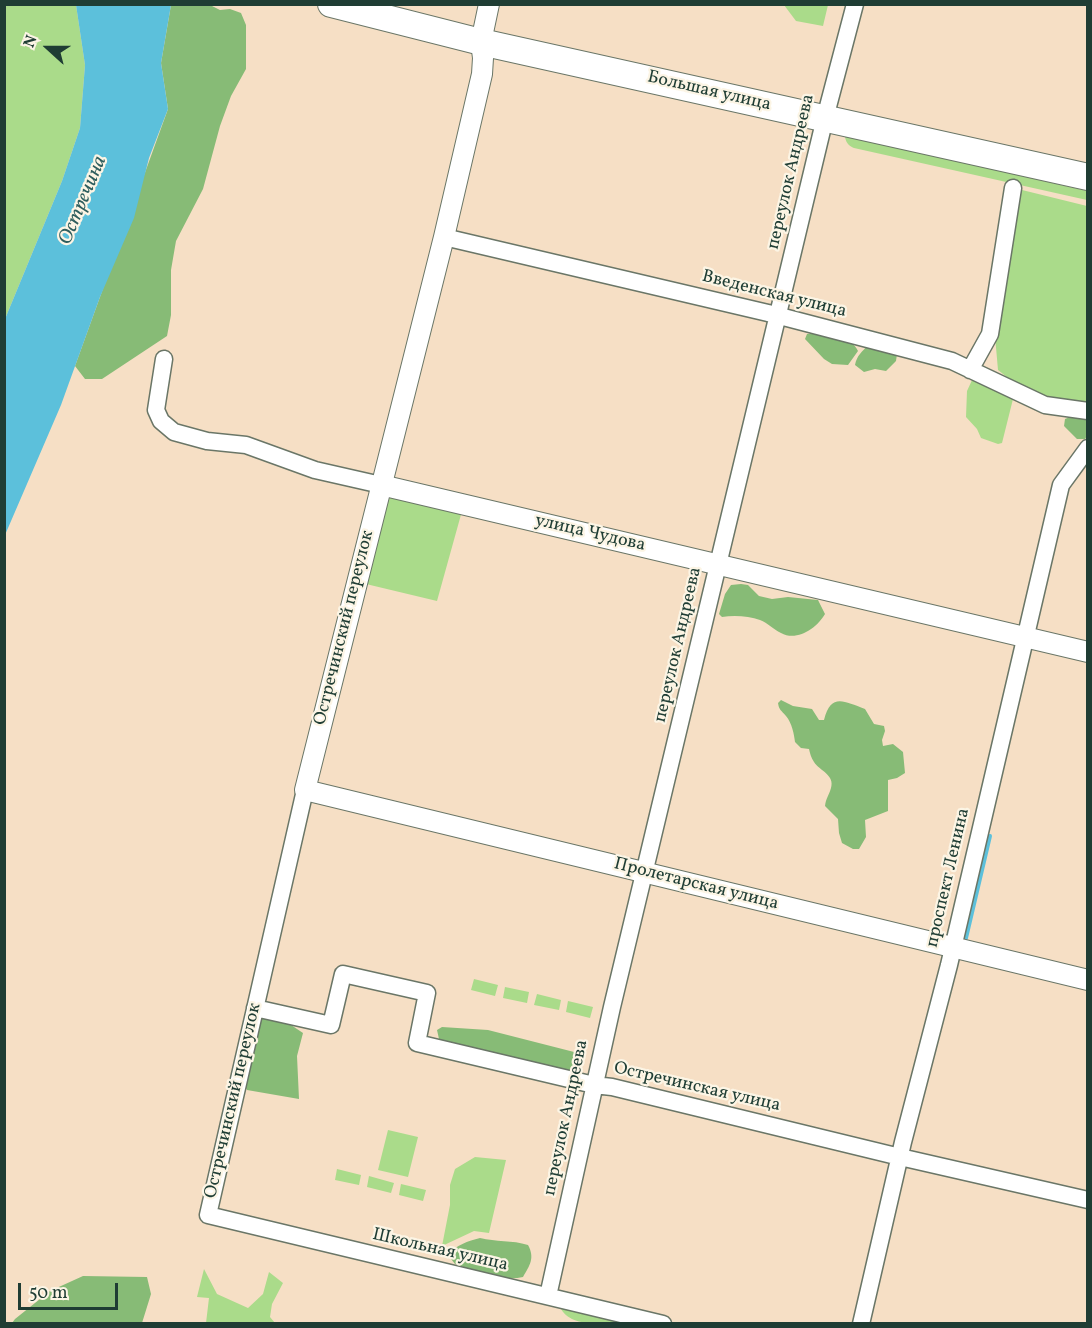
<!DOCTYPE html>
<meta charset="utf-8">
<style>
body{margin:0}
#map{position:relative;width:1092px;height:1328px;overflow:hidden;background:#f6dfc5;font-family:Vollkorn,serif}
canvas{display:block}
.frame{position:absolute;inset:0;border:6px solid #1f3d34;pointer-events:none}
.north{position:absolute;left:18px;top:18px;width:60px;height:60px;-webkit-text-stroke:4px #fcf5e5;paint-order:stroke;rotate:291deg;font-size:16px;font-weight:700;line-height:24px;text-align:center;color:#1f3d34}
.north::after{content:'';display:block;margin:auto;width:21px;height:27px;background:#1f3d34;clip-path:polygon(50% 0,100% 100%,50% 72%,0 100%)}
.scale{position:absolute;left:18px;top:1283px;width:100px;height:27px;box-sizing:border-box;border:3px solid #1f3d34;border-top:0;padding-left:8px;font-size:18px;line-height:21px;white-space:nowrap;color:#1f3d34;-webkit-text-stroke:4px #fcf5e5;paint-order:stroke}
</style>
<div id="map">
<canvas width="1092" height="1328"></canvas>
<div class="frame"></div>
<div class="north">N</div>
<div class="scale">50 m</div>
</div>
<script>
const ctx = document.querySelector('canvas').getContext('2d');
ctx.lineJoin = 'round';
function fillPath(path, color) {
  ctx.fillStyle = color;
  ctx.fill(path, 'evenodd');
}
function trace(path, color, width, dash) {
  ctx.strokeStyle = color;
  ctx.lineWidth = width;
  ctx.lineCap = dash ? 'butt' : 'round';
  ctx.setLineDash(dash || []);
  ctx.stroke(path);
}
function label(font, color, halo, rows, align = 'center') {
  ctx.font = font + ' Vollkorn,serif';
  ctx.lineWidth = 4.5;
  ctx.setLineDash([]);
  ctx.textBaseline = 'middle';
  ctx.strokeStyle = halo;
  ctx.fillStyle = color;
  for (const [text, x, y, turn = 0] of rows) {
    ctx.save();
    ctx.translate(x, y);
    ctx.rotate((+turn || 0) * Math.PI / 180);
    ctx.textAlign = isNaN(turn) ? turn : align;
    if (halo) ctx.strokeText(text, 0, 0);
    ctx.fillText(text, 0, 0);
    ctx.restore();
  }
}
fillPath(new Path2D(`
 M 5,5 L 76,5 L 85,65 L 80,128 L 62,181 L 5,319 Z
 M 784,5 L 828,5 L 823,26 L 796,21 Z
 M 849,136 L 1087,191 L 1087,200 L 854,148 C 849,146 846,143 845,137 Z
 M 1018,189 L 1087,206 L 1087,403 C 1081,404 1074,405 1068,404 C 1044,402 1016,385 998,370 L 995,336 Z
 M 973,378 L 1013,399 L 1002,443 L 998,444 L 981,438 L 977,429 L 966,417 L 967,391 Z
 M 400,496 L 462,511 L 437,601 L 366,584 L 384,509 L 390,498 Z
 M 474,979 L 498,985 L 495,996 L 471,990 Z
 M 505,987 L 529,992 L 527,1003 L 503,998 Z
 M 537,994 L 561,1000 L 559,1010 L 534,1005 Z
 M 568,1001 L 593,1007 L 590,1018 L 566,1012 Z
 M 388,1130 L 418,1137 L 408,1177 L 378,1170 Z
 M 475,1157 L 506,1160 L 489,1233 L 474,1231 L 442,1246 L 450,1205 L 450,1185 L 455,1169 Z
 M 337,1169 L 361,1175 L 359,1185 L 335,1180 Z
 M 369,1176 L 394,1183 L 391,1193 L 367,1187 Z
 M 401,1184 L 426,1190 L 423,1201 L 399,1195 Z
 M 204,1269 L 217,1294 L 248,1308 L 263,1294 L 269,1272 L 283,1283 L 272,1304 L 270,1317 L 275,1323 L 206,1323 L 209,1298 L 197,1297 Z
 M 563,1308 L 615,1321 L 616,1323 C 597,1323 572,1327 561,1309 Z`), '#aadb8a');
fillPath(new Path2D(`
 M 171,5 L 210,5 L 220,10 L 230,9 L 241,13 L 246,25 L 246,69 L 231,96 L 220,126 L 203,189 L 176,241 L 171,270 L 171,315 L 167,336 L 102,379 L 85,379 L 75,366 L 168,109 L 161,63 Z
 M 816,333 C 831,336 851,336 858,351 L 848,365 L 832,364 L 824,359 L 805,339 L 807,334 Z
 M 868,345 L 897,354 L 896,361 L 886,371 L 875,369 L 864,372 L 855,365 C 857,355 862,352 868,345 Z
 M 1077,414 L 1087,419 L 1087,436 L 1085,439 L 1077,439 L 1064,426 L 1065,419 Z
 M 741,584 L 748,585 L 759,596 L 772,599 L 788,597 L 818,600 L 825,614 C 817,628 797,642 781,633 C 773,629 768,623 760,620 C 749,616 734,615 722,617 L 719,614 L 725,594 L 731,585 Z
 M 781,700 L 793,706 L 812,709 L 819,720 L 824,720 C 831,693 843,701 865,709 L 874,724 L 884,726 L 885,731 L 882,740 L 883,746 L 893,744 L 903,752 L 905,773 L 897,778 L 888,780 L 888,811 L 865,820 L 866,837 L 859,849 L 853,849 L 842,843 L 839,833 L 838,819 L 825,806 C 826,798 829,795 831,788 C 835,775 820,771 814,762 C 811,758 810,753 809,749 L 801,748 L 795,742 C 794,734 792,723 786,716 C 781,710 779,710 778,703 Z
 M 262,1015 L 279,1017 L 303,1033 L 297,1056 L 299,1099 L 247,1090 L 242,1080 Z
 M 442,1027 L 488,1030 L 578,1053 L 584,1060 L 581,1069 L 572,1074 L 496,1055 L 486,1050 L 462,1049 L 455,1043 L 445,1043 L 439,1039 L 437,1030 Z
 M 480,1238 C 496,1242 512,1240 528,1245 C 535,1258 530,1265 523,1277 C 502,1282 476,1271 455,1264 L 448,1255 C 456,1245 468,1241 480,1238 Z
 M 83,1276 L 147,1277 L 151,1294 L 142,1323 L 12,1323 L 15,1319 L 50,1291 Z`), '#87bb76');
fillPath(new Path2D(`
 M 76,5 L 171,5 L 161,63 L 168,109 L 149,158 L 134,218 L 100,297 L 61,405 L 5,535 L 5,319 L 62,181 L 80,128 L 85,65 Z`), '#5cc0db');
trace(new Path2D(`
 M 966,938 L 990,836`), '#5cc0db', 4);
const minor = new Path2D(`
 M 444,237 L 768,313 L 952,361 L 1045,405 L 1088,411
 M 164,359 L 156,410 L 161,421 L 174,432 L 207,441 L 246,445 L 315,470 L 381,485
 M 970,370 L 990,334 L 1013,188
 M 305,790 L 208,1215 L 663,1324
 M 255,1008 L 331,1025 L 343,974 L 427,993 L 417,1043 L 594,1085 L 612,1087 L 900,1157 L 1088,1200
 M 548,1296 L 612,1007 L 825,118 L 855,4
 M 861,1324 L 903,1142 L 949,965 L 1061,485 L 1088,448`);
const tertiary = new Path2D(`
 M 489,4 L 481,42 L 483,58 L 482,74 L 444,237 L 305,790 L 1088,980
 M 381,485 L 1088,652`);
const primary = new Path2D(`
 M 331,4 L 481,42 L 1088,177`);
trace(minor, '#6a7667', 19);
trace(tertiary, '#6a7667', 22);
trace(primary, '#6a7667', 28);
trace(minor, '#fff', 16);
trace(tertiary, '#fff', 20);
trace(primary, '#fff', 26);
label('18px', '#1f3d34', '#fcf5e5', [
 ["Большая улица",709,92,13],
 ["переулок Андреева",792,172,-77],
 ["Введенская улица",774,295,14],
 ["улица Чудова",590,534,13],
 ["Остречинский переулок",345,628,-76],
 ["переулок Андреева",679,645,-77],
 ["проспект Ленина",949,878,-77],
 ["Пролетарская улица",696,885,14],
 ["Остречинская улица",697,1088,13],
 ["Остречинский переулок",234,1101,-77],
 ["переулок Андреева",567,1118,-78],
 ["Школьная улица",440,1251,13]
]);
label('italic 20px', '#2e5e5e', '#fcf5e5', [
 ["Остречина",84,201,-67]
]);
</script>
